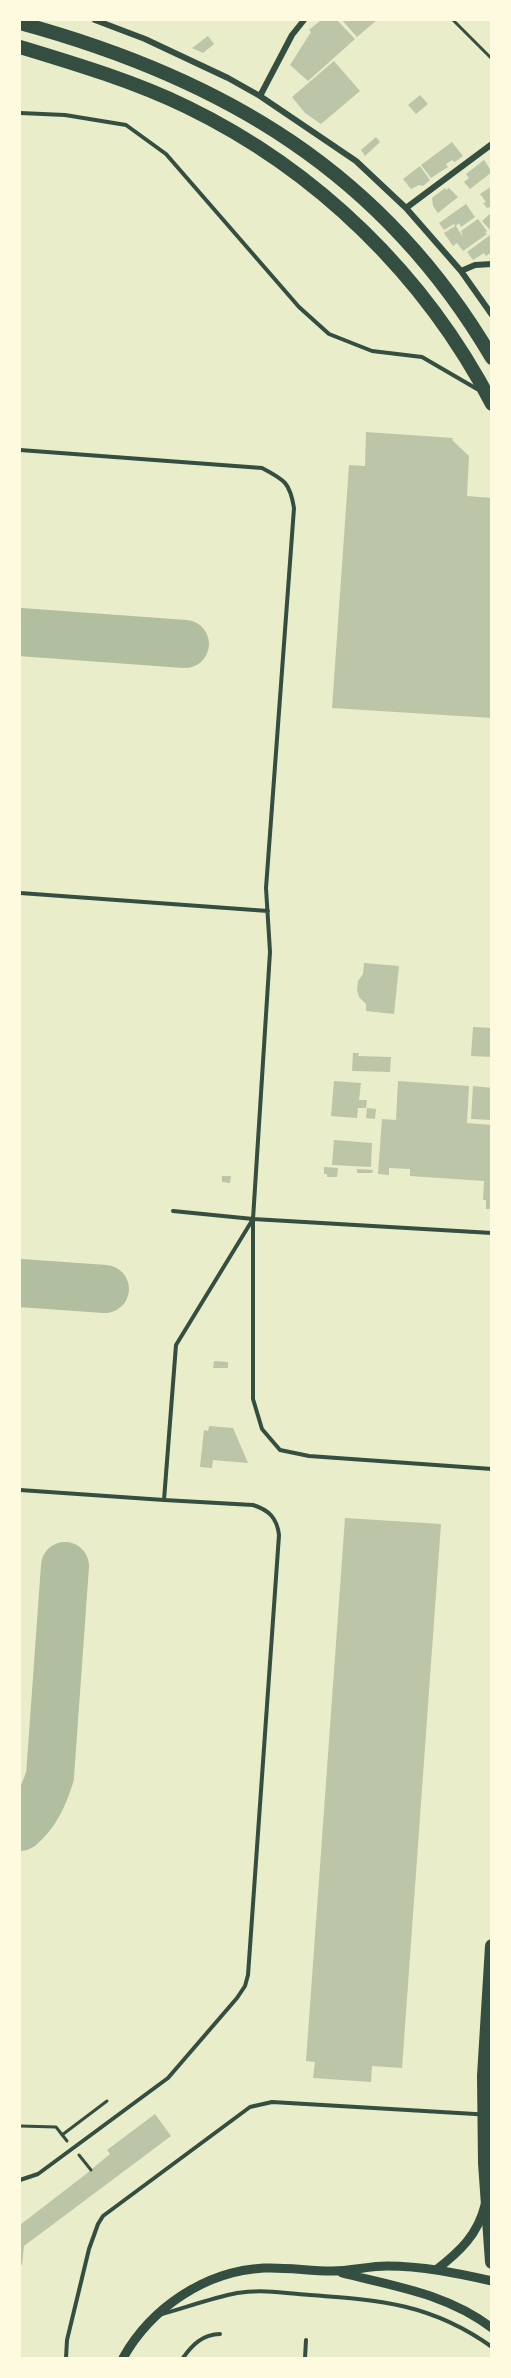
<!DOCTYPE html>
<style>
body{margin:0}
#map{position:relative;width:511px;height:2378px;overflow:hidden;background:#e9edc9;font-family:Barlow,sans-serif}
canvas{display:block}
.frame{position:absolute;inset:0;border:21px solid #fefae0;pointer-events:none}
</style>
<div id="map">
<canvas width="511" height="2378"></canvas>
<div class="frame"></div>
</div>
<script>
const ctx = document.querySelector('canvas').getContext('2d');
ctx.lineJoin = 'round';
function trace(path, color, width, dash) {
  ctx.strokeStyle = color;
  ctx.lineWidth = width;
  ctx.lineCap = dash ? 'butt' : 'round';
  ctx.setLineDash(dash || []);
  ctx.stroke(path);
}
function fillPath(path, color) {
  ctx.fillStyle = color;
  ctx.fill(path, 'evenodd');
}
trace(new Path2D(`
 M 20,632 L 185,644
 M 20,1283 L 105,1289
 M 20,1827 C 36,1814 44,1795 50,1776 L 65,1566`), '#b2bea0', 48);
fillPath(new Path2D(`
 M 321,20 L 337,20 L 355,39 L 308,81 L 290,65 L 311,32 L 309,30 Z
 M 342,20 L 377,20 L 357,37 Z
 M 208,36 L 214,44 L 203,53 L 192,48 Z
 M 334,61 L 360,91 L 321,124 L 305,113 L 292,97 Z
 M 420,95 L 428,104 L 416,114 L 408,105 Z
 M 376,137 L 380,142 L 365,156 L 361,150 Z
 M 452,142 L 463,156 L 455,162 L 452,160 L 446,164 L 448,167 L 431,178 L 421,165 Z
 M 484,160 L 492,172 L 470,189 L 464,182 L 469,178 L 466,174 Z
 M 420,166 L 430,180 L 423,186 L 419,185 L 411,189 L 403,179 Z
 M 492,186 L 492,210 L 489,207 L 487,208 L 483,203 L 486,202 L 480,194 Z
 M 445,188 L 446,190 L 449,188 L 458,197 L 438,213 L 433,206 L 432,198 Z
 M 466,204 L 475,217 L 461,227 L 459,223 L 456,226 L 463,237 L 461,231 L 478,219 L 487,231 L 485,232 L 487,234 L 463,251 L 457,243 L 453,246 L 444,233 L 455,226 L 454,224 L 444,230 L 439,223 Z
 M 492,212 L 492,232 L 482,221 Z
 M 490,235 L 492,252 L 486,256 L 484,253 L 473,260 L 467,252 Z
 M 366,432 L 453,438 L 452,440 L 469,456 L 467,496 L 492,498 L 492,718 L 332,708 L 349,465 L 365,466 Z
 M 364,963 L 399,966 L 394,1014 L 366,1011 L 366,1004 L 359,997 L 357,990 L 358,981 L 363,974 Z
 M 473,1027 L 492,1028 L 492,1057 L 471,1056 Z
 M 353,1053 L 359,1053 L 358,1056 L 391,1057 L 390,1072 L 352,1071 Z
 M 334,1081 L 361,1083 L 359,1100 L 367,1100 L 366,1108 L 358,1108 L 357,1118 L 331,1116 Z
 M 398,1081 L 469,1086 L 467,1123 L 492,1125 L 491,1209 L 486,1209 L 486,1200 L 483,1200 L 484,1181 L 410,1176 L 410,1169 L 389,1168 L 389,1175 L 378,1174 L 382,1119 L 396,1120 Z
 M 473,1086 L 492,1088 L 492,1120 L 471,1119 Z
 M 367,1108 L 376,1109 L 375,1119 L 366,1118 Z
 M 334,1140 L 372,1143 L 371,1167 L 332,1165 Z
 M 324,1167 L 338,1168 L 337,1177 L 327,1177 L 327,1174 L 324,1174 Z
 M 357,1169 L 373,1170 L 372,1173 L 357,1173 Z
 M 222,1176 L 231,1176 L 230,1183 L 222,1182 Z
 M 214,1361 L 228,1362 L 228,1368 L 213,1368 Z
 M 209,1426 L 233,1428 L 248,1463 L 213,1460 L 212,1468 L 200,1467 L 204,1430 L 208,1431 Z
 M 345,1518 L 441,1524 L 402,2068 L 372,2066 L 371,2082 L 313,2078 L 315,2062 L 306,2061 Z
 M 155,2114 L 171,2136 L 24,2246 L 22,2265 L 20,2264 L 20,2225 L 86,2174 L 110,2154 L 107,2150 Z`), '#bcc5a7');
trace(new Path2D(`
 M 453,20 L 492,59
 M 20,2126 L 56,2127 L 67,2141
 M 62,2135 L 107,2101
 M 79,2155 L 91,2170`), '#344e41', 3);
trace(new Path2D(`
 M 20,113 L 65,115 L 126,125 L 166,154 L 299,307 L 329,334 L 372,351 L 422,357 L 477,389
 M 20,450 L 262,468 C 285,480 290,483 294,508 L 266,888 L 270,952 L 253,1219 L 176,1345 L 164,1500 L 253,1505 C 269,1510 277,1518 279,1535 L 248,1975 L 245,1986 L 237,1998 L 168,2078 L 38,2174 L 20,2180
 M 20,893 L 268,911
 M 173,1211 L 253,1219 L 492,1233
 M 253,1220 L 253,1399 L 262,1429 L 280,1450 L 309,1456 L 492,1469
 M 20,1490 L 164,1500
 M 162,2314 C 187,2307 212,2298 237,2293 C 261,2289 286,2293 310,2295 C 381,2300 432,2304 492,2347
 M 66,2358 L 67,2340 L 89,2249 L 98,2224 L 103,2216 L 250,2107 L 272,2102 L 492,2115
 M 183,2358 C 192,2345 203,2334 220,2334
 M 305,2358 L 306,2340`), '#344e41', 4);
trace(new Path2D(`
 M 95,20 L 145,39 L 228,78 L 260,96 L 356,161 L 406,208 L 461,271 L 492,315
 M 260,96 L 292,35 L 304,20
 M 406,208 L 492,144
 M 461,271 L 475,265 L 492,264`), '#344e41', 6);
trace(new Path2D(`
 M 436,2270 C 459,2252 478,2235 485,2205
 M 342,2273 C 394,2286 448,2294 492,2328
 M 123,2358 C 151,2308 205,2271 264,2268 C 287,2267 309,2271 332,2271 C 351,2271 369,2266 387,2266 C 422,2266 457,2273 492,2281`), '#344e41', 9);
trace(new Path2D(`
 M 20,23 C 222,78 383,172 492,358
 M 20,47 C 76,64 133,81 187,107 C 317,170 425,275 492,404
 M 492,1946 L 484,2076 L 485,2163 L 492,2262`), '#344e41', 14);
</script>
